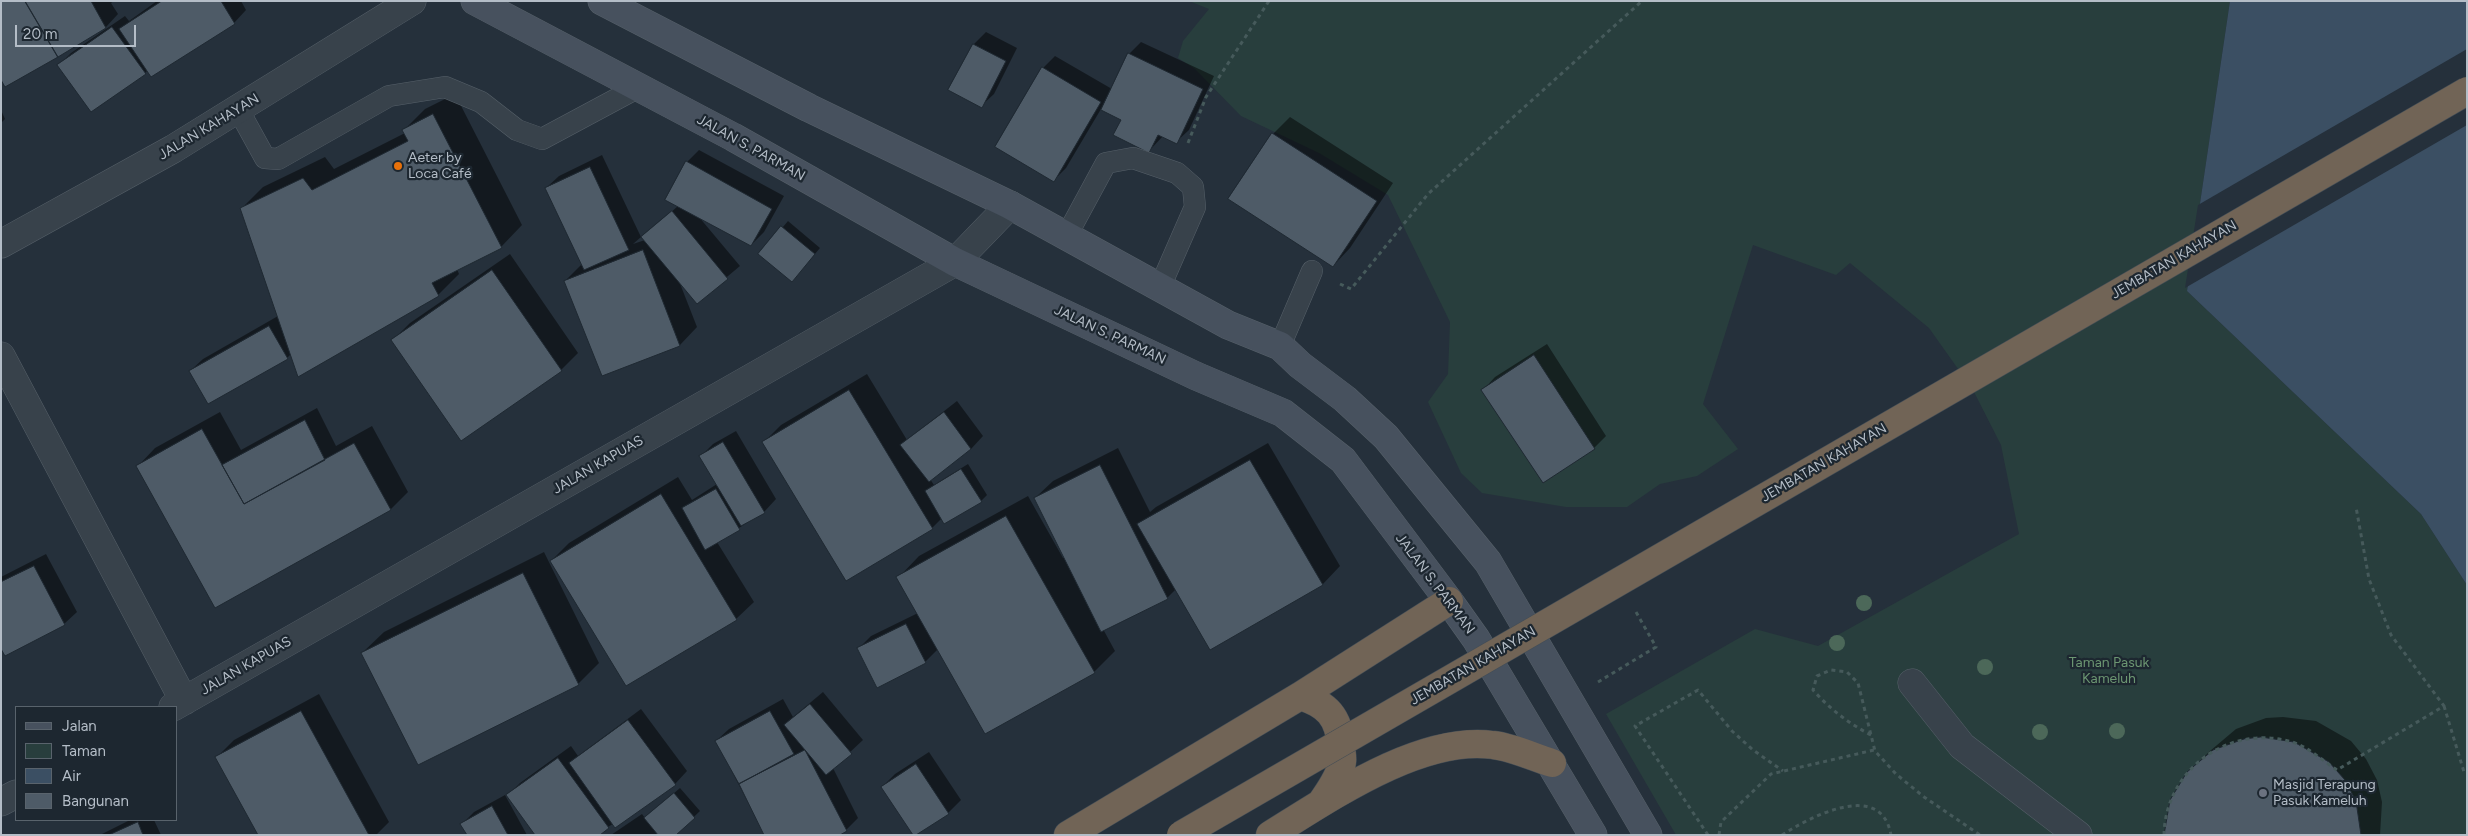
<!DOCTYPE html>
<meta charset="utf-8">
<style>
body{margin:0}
#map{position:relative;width:2468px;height:836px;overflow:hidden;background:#25303b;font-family:Figtree,sans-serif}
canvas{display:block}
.frame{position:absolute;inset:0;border:2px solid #b4bdc7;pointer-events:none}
.legend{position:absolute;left:15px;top:706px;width:162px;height:115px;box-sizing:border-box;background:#1d2730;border:1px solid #59636c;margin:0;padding:6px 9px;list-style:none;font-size:15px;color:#b4bdc7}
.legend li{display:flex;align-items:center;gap:10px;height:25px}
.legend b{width:25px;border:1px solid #59636c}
.scale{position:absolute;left:15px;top:25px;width:121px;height:22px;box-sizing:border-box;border:2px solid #b4bdc7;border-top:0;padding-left:6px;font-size:15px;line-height:18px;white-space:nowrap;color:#b4bdc7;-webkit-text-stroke:4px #1d2730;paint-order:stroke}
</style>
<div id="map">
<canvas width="2468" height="836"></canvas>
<div class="frame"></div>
<ul class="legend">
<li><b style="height:6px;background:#47515e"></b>Jalan</li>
<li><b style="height:14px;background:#283e3d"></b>Taman</li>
<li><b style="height:14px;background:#3b4f63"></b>Air</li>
<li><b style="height:14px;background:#4e5b67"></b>Bangunan</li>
</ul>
<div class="scale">20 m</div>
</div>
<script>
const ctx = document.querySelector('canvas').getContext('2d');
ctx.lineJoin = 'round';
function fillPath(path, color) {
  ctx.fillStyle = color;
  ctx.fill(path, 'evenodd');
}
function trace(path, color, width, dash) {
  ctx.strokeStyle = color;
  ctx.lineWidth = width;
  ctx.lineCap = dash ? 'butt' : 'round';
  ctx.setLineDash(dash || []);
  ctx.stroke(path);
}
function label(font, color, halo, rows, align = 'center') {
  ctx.font = font + ' Figtree,sans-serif';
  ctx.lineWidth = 4.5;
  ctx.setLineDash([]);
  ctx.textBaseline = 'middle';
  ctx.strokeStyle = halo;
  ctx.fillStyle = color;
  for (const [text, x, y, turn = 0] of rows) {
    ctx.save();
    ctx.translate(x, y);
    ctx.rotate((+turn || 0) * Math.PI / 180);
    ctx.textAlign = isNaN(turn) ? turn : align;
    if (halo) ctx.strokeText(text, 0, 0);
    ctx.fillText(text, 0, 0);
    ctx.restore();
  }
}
fillPath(new Path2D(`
 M 1189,1 L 2230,1 L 2187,291 L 2421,514 L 2467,585 L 2467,835 L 1676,835 L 1606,714 L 1755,629 L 1818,646 L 2019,534 L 2001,445 L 1973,390 L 1929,328 L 1850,263 L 1836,275 L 1753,245 L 1703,404 L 1738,449 L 1697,476 L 1660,484 L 1627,507 L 1566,507 L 1482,493 L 1461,473 L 1428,402 L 1448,374 L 1450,322 L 1388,195 L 1319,153 L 1241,116 L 1195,69 L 1178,58 L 1183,41 L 1209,9 Z`), '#283e3d');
fillPath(new Path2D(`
 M 2230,1 L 2467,1 L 2467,585 L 2421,514 L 2187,291 Z`), '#3b4f63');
fillPath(new Path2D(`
 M 2467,49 L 2467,125 L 2185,288 L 2198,205 Z`), '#25303b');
fillPath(new Path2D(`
 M 1,1 L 114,1 L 111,3 L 118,14 L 106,27 L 6,86 Z
 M 157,1 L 241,1 L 246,10 L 234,23 L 151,76 L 148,70 L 145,73 L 59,65 L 71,53 L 125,16 L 129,21 Z
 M 986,32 L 1017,48 L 994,94 L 981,106 L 974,44 Z
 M 1141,42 L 1214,76 L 1189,130 L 1176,142 L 1163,136 L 1149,151 L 1123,119 L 1101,109 L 1066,168 L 1054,180 L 1043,68 L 1055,56 L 1112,89 L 1129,54 Z
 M 455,94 L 522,225 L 501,247 L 457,269 L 459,274 L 438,295 L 291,354 L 287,358 L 190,371 L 203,359 L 278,316 L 242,208 L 263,187 L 325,157 L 334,169 L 405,133 L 404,130 L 425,109 Z
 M 1,110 L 5,119 L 1,123 Z
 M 1290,117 L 1393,183 L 1350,248 L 1333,266 L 1273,134 Z
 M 699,150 L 784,196 L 764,232 L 751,245 L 699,217 L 740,266 L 697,302 L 679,281 L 697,327 L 680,345 L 603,375 L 565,281 L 582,264 L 546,188 L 559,176 L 602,155 L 641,237 L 633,244 L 645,240 L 643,237 L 678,206 L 687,162 Z
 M 788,221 L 820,248 L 798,274 L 760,254 Z
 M 510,254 L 578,353 L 561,370 L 393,340 L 410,323 Z
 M 1547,344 L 1606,436 L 1594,448 L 1483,390 L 1495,377 Z
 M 867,374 L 907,440 L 957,401 L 983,436 L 971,449 L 930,479 L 934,485 L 968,464 L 987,495 L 981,501 L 942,518 L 932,528 L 764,442 L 781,425 Z
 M 317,408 L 336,446 L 372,426 L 408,492 L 391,509 L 216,606 L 138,466 L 155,448 L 220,412 L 241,450 Z
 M 736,431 L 776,499 L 764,512 L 717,542 L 754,602 L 736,619 L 551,561 L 569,543 L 678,477 L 692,500 L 717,484 L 701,456 L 713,444 Z
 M 1268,443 L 1340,566 L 1323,584 L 1210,648 L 1176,589 L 1167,598 L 1103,629 L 1115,651 L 1094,672 L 938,649 L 925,662 L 859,648 L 871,636 L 918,613 L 898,578 L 919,556 L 1028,496 L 1063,558 L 1065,557 L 1035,498 L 1053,481 L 1118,448 L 1150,512 L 1156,507 Z
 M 544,552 L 599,663 L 578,684 L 362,653 L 384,632 Z
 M 46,554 L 77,612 L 64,624 L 1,646 L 1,577 Z
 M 823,692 L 863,740 L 833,768 L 858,818 L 846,830 L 765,835 L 716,741 L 729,729 L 783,699 L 793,717 Z
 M 319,694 L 389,822 L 376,835 L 259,835 L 217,757 L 234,740 Z
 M 641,709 L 687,771 L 675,784 L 608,827 L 508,795 L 520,783 L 571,746 L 578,756 Z
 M 2283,717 L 2316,721 L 2351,741 L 2366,759 L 2377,780 L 2382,802 L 2380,835 L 2165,835 L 2188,773 L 2210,751 L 2236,729 L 2266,718 Z
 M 929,752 L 961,800 L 948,813 L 914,835 L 882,787 L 895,774 Z
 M 680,788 L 700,811 L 675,835 L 655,829 L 657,835 L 611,835 L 642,814 L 645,818 Z
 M 505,795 L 527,835 L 468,835 L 462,824 L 474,812 Z
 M 130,820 L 154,820 L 161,835 L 100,835 Z`), '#0007');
const building = new Path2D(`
 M 1,1 L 25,1 L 58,57 L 5,87 L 1,80 Z
 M 25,1 L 91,1 L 106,28 L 58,57 Z
 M 162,1 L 221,1 L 235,24 L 151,77 L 119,29 Z
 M 112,27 L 146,74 L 91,112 L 57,65 Z
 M 973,44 L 1006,61 L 982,108 L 948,90 Z
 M 1128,53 L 1203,89 L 1177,144 L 1158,135 L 1149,153 L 1113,135 L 1121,120 L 1101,110 Z
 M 1042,67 L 1101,102 L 1054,182 L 995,147 Z
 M 433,114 L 502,248 L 432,283 L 439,296 L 298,377 L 240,208 L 303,178 L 312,190 L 408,141 L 402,130 Z
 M 1272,133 L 1377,201 L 1333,267 L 1228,199 Z
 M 686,161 L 772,209 L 751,246 L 665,200 Z
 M 590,167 L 629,250 L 584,270 L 545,188 Z
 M 672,211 L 728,279 L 697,304 L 641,237 Z
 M 781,226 L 815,254 L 792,282 L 758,254 Z
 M 643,250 L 680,346 L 602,376 L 564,281 Z
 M 492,270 L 562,371 L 461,441 L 391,340 Z
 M 269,326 L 288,359 L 208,404 L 189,371 Z
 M 1534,355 L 1595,449 L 1543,483 L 1481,390 Z
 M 849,390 L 933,529 L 846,581 L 762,442 Z
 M 944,412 L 971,449 L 929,482 L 900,445 Z
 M 305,420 L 325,460 L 244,504 L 222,465 Z
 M 202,429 L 244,504 L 354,443 L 391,510 L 215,608 L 136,466 Z
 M 723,442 L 765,513 L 741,526 L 699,456 Z
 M 1250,460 L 1323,585 L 1210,650 L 1137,524 Z
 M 1100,465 L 1168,599 L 1101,632 L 1034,498 Z
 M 961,469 L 982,502 L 944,524 L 925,491 Z
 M 716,489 L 740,530 L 705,550 L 682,508 Z
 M 661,494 L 737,620 L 626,686 L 550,561 Z
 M 1006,516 L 1095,673 L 985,734 L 896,577 Z
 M 34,566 L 65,625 L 5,656 L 1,649 L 1,582 Z
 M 523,573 L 579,685 L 418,765 L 361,653 Z
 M 906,624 L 926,663 L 877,688 L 857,648 Z
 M 810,704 L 852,754 L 826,775 L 784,725 Z
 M 301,711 L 369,835 L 258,835 L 215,757 Z
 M 770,711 L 794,754 L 739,784 L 715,741 Z
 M 628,720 L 676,785 L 615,828 L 569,763 Z
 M 2261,737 L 2294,742 L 2329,762 L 2345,780 L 2356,801 L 2361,835 L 2164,835 L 2170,800 L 2187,772 L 2213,750 L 2244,739 Z
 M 805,750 L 847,831 L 840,835 L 764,835 L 739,784 Z
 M 558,758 L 609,828 L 600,835 L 535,835 L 506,795 Z
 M 916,764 L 949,814 L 916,835 L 913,835 L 881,787 Z
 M 674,793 L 695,818 L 676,835 L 658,835 L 644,818 Z
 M 492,806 L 508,835 L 467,835 L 460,824 Z
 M 138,822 L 143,835 L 109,835 Z`);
fillPath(building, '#4e5b67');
trace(building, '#1f2932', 1);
const lane = new Path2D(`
 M 238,109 L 265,158 L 278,159 L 389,96 L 445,87 L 481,102 L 517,130 L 542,139 L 639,87
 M 1067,235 L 1106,163 L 1133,158 L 1177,173 L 1193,187 L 1195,207 L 1160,287
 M 1280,346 L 1312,271`);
const street = new Path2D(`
 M 1,244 L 173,149 L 412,1
 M 1,356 L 184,701
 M 1912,683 L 1962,746 L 2078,835
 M 173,707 L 955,262 L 1010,205
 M 1,802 L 16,794`);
const secondary = new Path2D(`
 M 475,1 L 733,137 L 955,262 L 1196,376 L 1283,413 L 1343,460 L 1449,601 L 1476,639 L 1593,835
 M 602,1 L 809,108 L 1010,205 L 1228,325 L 1280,346 L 1300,365 L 1345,399 L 1386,437 L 1488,562 L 1648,835`);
const highway = new Path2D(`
 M 1300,696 C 1327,704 1339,717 1341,746 C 1341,751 1343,757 1342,762 C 1340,777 1329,791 1321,803
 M 1068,835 L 1300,696 L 1449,601
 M 1270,835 C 1330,798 1420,735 1493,745 C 1512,747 1533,757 1552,763`);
trace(lane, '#566069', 22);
trace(street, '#566069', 29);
trace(secondary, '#566069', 29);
trace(highway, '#434d56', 29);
trace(new Path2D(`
 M 1188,143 L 1206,97 L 1269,1
 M 1340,284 L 1351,289 L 1428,194 L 1642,1
 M 1598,682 L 1656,647 L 1636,612
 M 2444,706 L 2464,772
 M 1871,735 C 1848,723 1830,709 1813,690 L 1817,676 L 1831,670 L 1847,672 L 1858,683 L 1875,751 L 1896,774 L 1924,797 L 1980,835
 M 1708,835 L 1635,726 L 1698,690 L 1732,731 L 1753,750 L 1783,771
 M 1719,835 L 1721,822 L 1771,774 L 1874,750
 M 1782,835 C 1810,817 1881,779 1891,835
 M 2164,835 C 2165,770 2229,723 2292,742 C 2307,746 2323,761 2337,770 L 2444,706 L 2391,635 L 2369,579 L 2356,507`), '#465a5b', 3, [4, 4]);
trace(lane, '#38424b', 21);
trace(street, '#38424b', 28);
trace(secondary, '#47515e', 28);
trace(highway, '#716456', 28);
const highwayBridge = new Path2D(`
 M 1181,835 L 2467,91`);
trace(highwayBridge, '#434d56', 29, []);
trace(highwayBridge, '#716456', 28);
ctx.fillStyle = '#4c6859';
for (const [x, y] of [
 [1864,603],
 [1837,643],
 [1985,667],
 [2117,731],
 [2040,732]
]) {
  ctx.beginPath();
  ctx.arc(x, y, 8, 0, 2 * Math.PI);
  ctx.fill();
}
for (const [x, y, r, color] of [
 [398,166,5,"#e8710a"],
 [2263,793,5,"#6b7280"]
]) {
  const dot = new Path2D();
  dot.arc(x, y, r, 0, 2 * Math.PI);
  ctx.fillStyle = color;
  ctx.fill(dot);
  trace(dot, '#1d2730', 2);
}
label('14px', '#b4bdc7', '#1d2730', [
 ["JALAN KAHAYAN",209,127,-31],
 ["JALAN S. PARMAN",751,148,29],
 ["JEMBATAN KAHAYAN",2174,260,-30],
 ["JALAN S. PARMAN",1110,335,25],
 ["JEMBATAN KAHAYAN",1824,463,-30],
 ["JALAN KAPUAS",598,465,-30],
 ["JALAN S. PARMAN",1435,584,53],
 ["JALAN KAPUAS",246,666,-30],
 ["JEMBATAN KAHAYAN",1473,666,-30]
]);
label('14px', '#b4bdc7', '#1d2730', [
 ["Aeter by",408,158],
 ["Loca Café",408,174],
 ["Masjid Terapung",2273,785],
 ["Pasuk Kameluh",2273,801]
], 'left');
label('14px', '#6c9672', '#1d2730', [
 ["Taman Pasuk",2109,663],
 ["Kameluh",2109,679]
]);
</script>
